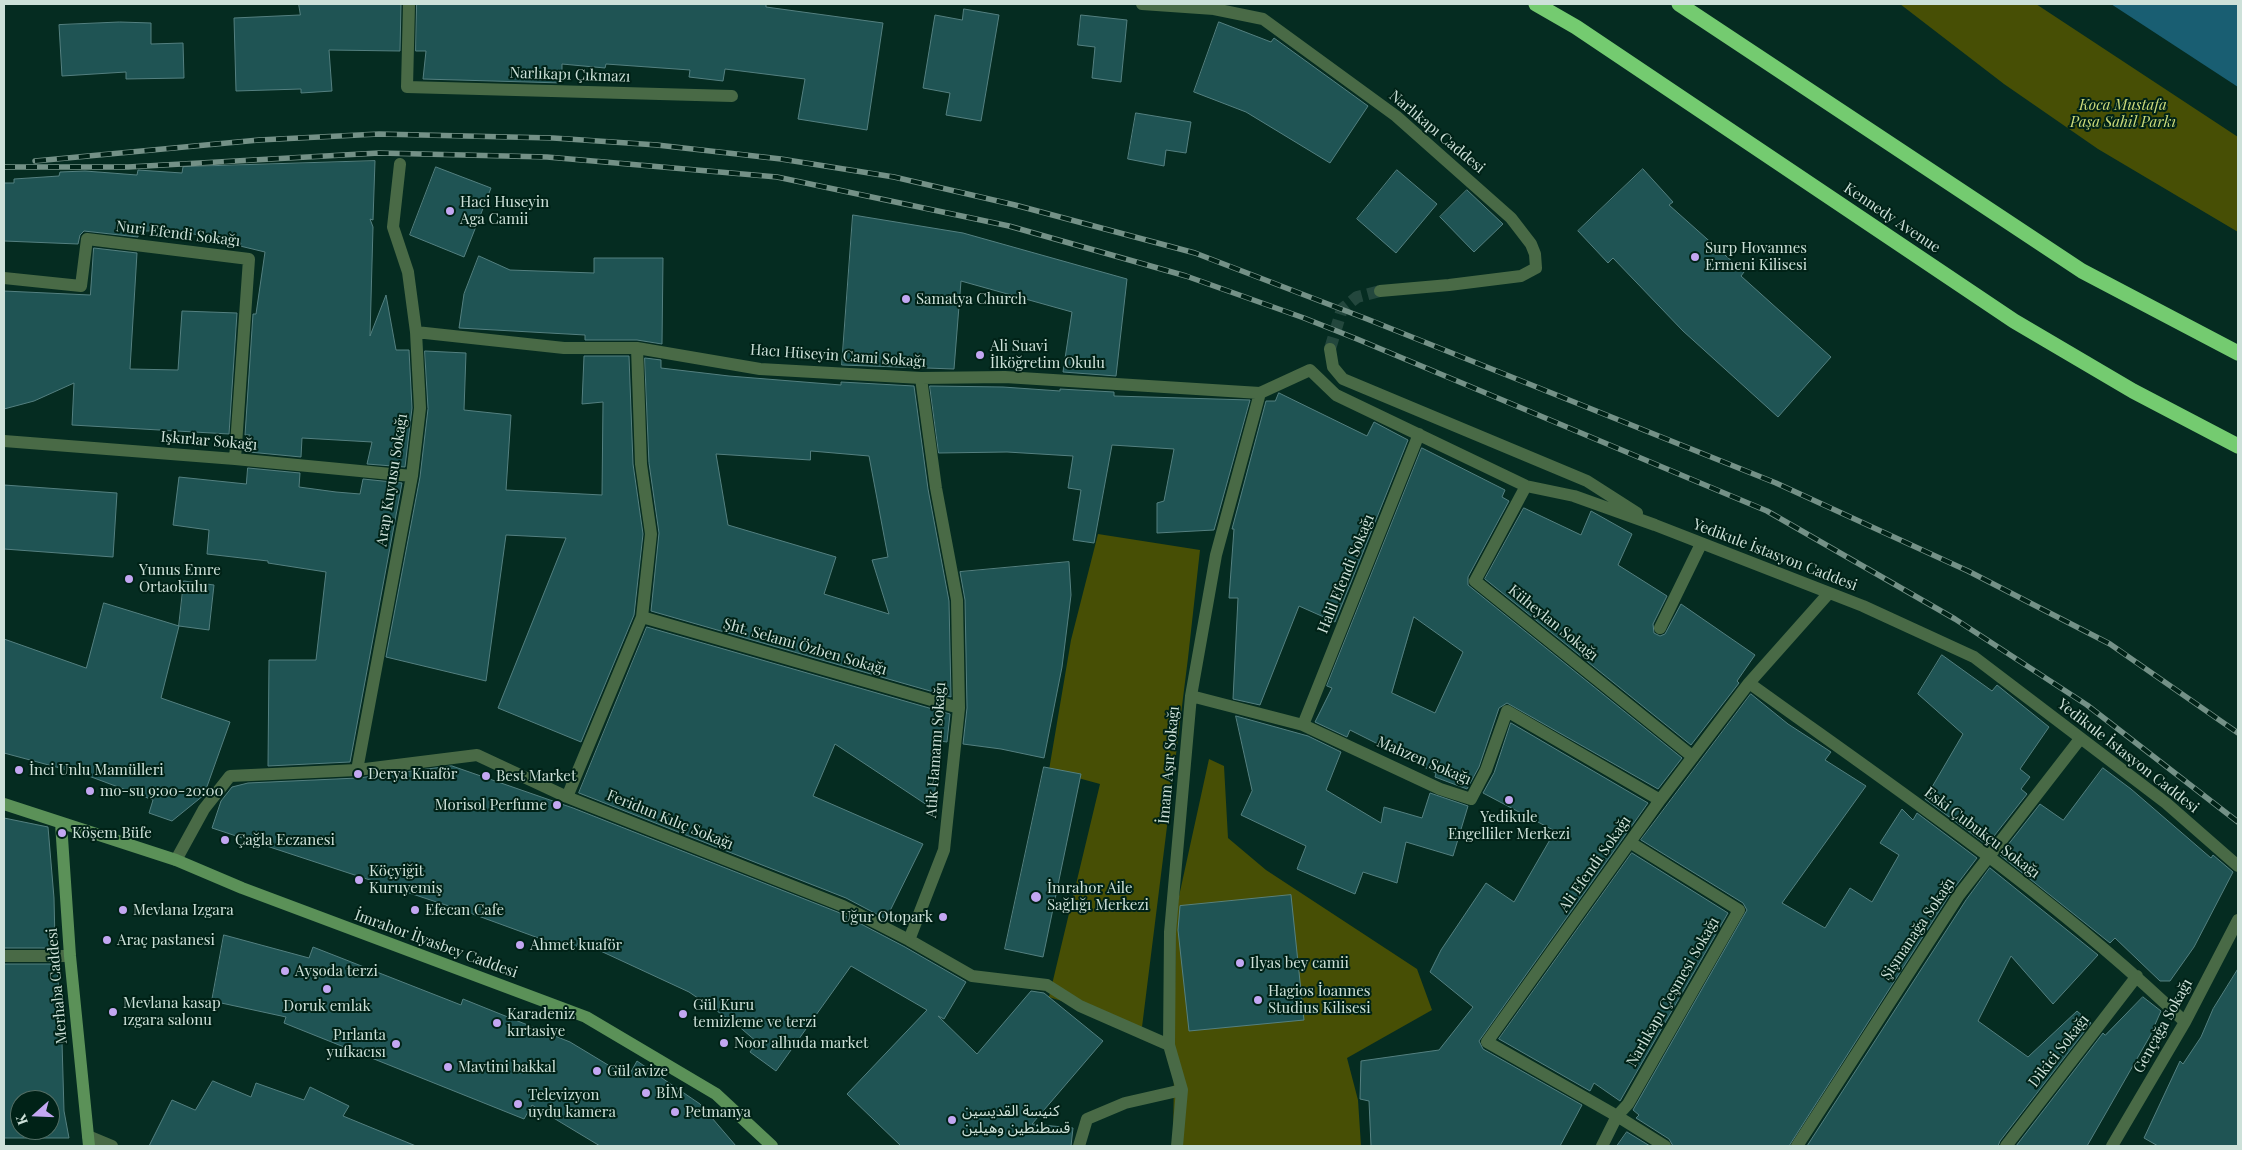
<!DOCTYPE html>
<meta charset="utf-8">
<style>
body{margin:0}
#map{position:relative;width:2242px;height:1150px;overflow:hidden;background:#052c21;font-family:"Playfair Display",serif}
canvas{display:block}
.frame{position:absolute;inset:0;border:5px solid #cde1d9;pointer-events:none}
.north{position:absolute;left:10px;top:1090px;width:50px;height:50px;box-sizing:border-box;background:#002217;border:1px solid #526e65;border-radius:50%;rotate:250deg;font-size:14px;font-weight:700;line-height:20px;text-align:center;color:#cde1d9}
.north::after{content:'';display:block;margin:auto;width:18px;height:22px;background:#c3a7f2;clip-path:polygon(50% 0,100% 100%,50% 72%,0 100%)}
</style>
<div id="map">
<canvas width="2242" height="1150"></canvas>
<div class="frame"></div>
<div class="north">K</div>
</div>
<script>
const ctx = document.querySelector('canvas').getContext('2d');
ctx.lineJoin = 'round';
function fillPath(path, color) {
  ctx.fillStyle = color;
  ctx.fill(path, 'evenodd');
}
function trace(path, color, width, dash) {
  ctx.strokeStyle = color;
  ctx.lineWidth = width;
  ctx.lineCap = dash ? 'butt' : 'round';
  ctx.setLineDash(dash || []);
  ctx.stroke(path);
}
function label(font, color, halo, rows, align = 'center') {
  ctx.font = font + ' "Playfair Display","Noto Sans Arabic",serif';
  ctx.lineWidth = 4;
  ctx.setLineDash([]);
  ctx.textBaseline = 'middle';
  ctx.strokeStyle = halo;
  ctx.fillStyle = color;
  for (const [text, x, y, turn = 0] of rows) {
    ctx.save();
    ctx.translate(x, y);
    ctx.rotate((+turn || 0) * Math.PI / 180);
    ctx.textAlign = isNaN(turn) ? turn : align;
    if (halo) ctx.strokeText(text, 0, 0);
    ctx.fillText(text, 0, 0);
    ctx.restore();
  }
}
fillPath(new Path2D(`
 M 1900,4 L 2036,4 L 2238,137 L 2238,232 L 2098,149 L 2004,84 Z
 M 1098,534 L 1200,550 L 1188,658 L 1142,1027 L 1049,997 L 1100,784 L 1049,770 L 1071,640 Z
 M 1209,759 L 1224,766 L 1228,838 L 1266,870 L 1417,969 L 1432,1010 L 1347,1058 L 1358,1100 L 1361,1146 L 1173,1146 L 1176,910 Z`), '#474f05');
fillPath(new Path2D(`
 M 2111,4 L 2238,4 L 2238,87 Z`), '#195e72');
const building = new Path2D(`
 M 299,4 L 401,4 L 400,51 L 329,50 L 332,91 L 301,93 L 301,89 L 236,91 L 234,18 L 300,15 Z
 M 417,4 L 766,4 L 766,7 L 883,23 L 867,130 L 798,119 L 805,79 L 725,69 L 723,81 L 689,77 L 690,70 L 606,64 L 605,68 L 562,64 L 562,83 L 423,79 L 426,51 L 416,51 Z
 M 964,9 L 999,15 L 981,121 L 946,115 L 950,93 L 923,88 L 935,15 L 962,20 Z
 M 1081,15 L 1127,20 L 1121,82 L 1092,78 L 1095,47 L 1078,45 Z
 M 120,22 L 151,23 L 151,44 L 183,43 L 184,78 L 126,79 L 126,72 L 62,76 L 59,25 Z
 M 1219,22 L 1271,42 L 1274,38 L 1368,106 L 1330,163 L 1246,112 L 1194,92 Z
 M 1136,113 L 1191,122 L 1186,153 L 1166,150 L 1164,166 L 1128,159 Z
 M 375,161 L 373,220 L 370,219 L 373,227 L 370,336 L 386,295 L 396,350 L 409,350 L 412,408 L 405,467 L 367,464 L 372,442 L 302,438 L 301,457 L 249,452 L 250,435 L 245,435 L 253,314 L 256,314 L 265,252 L 240,246 L 241,243 L 151,226 L 150,231 L 138,231 L 138,237 L 84,231 L 80,235 L 78,244 L 4,241 L 4,183 L 14,183 L 14,179 L 59,176 L 60,172 L 85,171 L 137,175 L 138,170 L 182,173 L 183,167 Z
 M 436,167 L 491,188 L 464,257 L 410,235 Z
 M 1643,169 L 1673,202 L 1669,205 L 1744,272 L 1741,276 L 1831,357 L 1778,417 L 1683,331 L 1613,258 L 1608,263 L 1578,231 Z
 M 1397,170 L 1437,204 L 1396,253 L 1357,219 Z
 M 1467,190 L 1503,224 L 1474,252 L 1440,217 Z
 M 853,215 L 963,233 L 1127,279 L 1116,376 L 1063,372 L 1072,312 L 961,281 L 954,369 L 842,365 Z
 M 94,248 L 137,253 L 130,369 L 178,370 L 182,311 L 237,313 L 229,434 L 72,425 L 74,383 L 34,401 L 4,409 L 4,291 L 90,295 Z
 M 479,256 L 510,270 L 594,273 L 594,258 L 663,258 L 662,344 L 637,340 L 585,340 L 585,335 L 459,328 L 464,294 Z
 M 425,351 L 466,353 L 464,410 L 511,415 L 506,490 L 602,495 L 603,402 L 582,404 L 584,356 L 629,356 L 633,464 L 643,534 L 634,615 L 581,742 L 498,708 L 566,538 L 506,535 L 486,681 L 386,657 L 420,477 L 428,409 Z
 M 645,358 L 661,360 L 661,368 L 729,376 L 841,385 L 841,382 L 914,386 L 928,489 L 949,601 L 951,697 L 651,611 L 659,533 L 649,463 ZM 811,451 L 869,456 L 888,557 L 872,560 L 889,614 L 824,594 L 836,557 L 728,525 L 716,454 L 810,460 Z
 M 930,386 L 1003,387 L 1060,391 L 1060,389 L 1114,392 L 1114,396 L 1250,400 L 1214,530 L 1157,533 L 1157,503 L 1164,501 L 1174,449 L 1112,445 L 1094,543 L 1073,540 L 1081,490 L 1068,488 L 1073,456 L 1007,452 L 939,453 Z
 M 1279,393 L 1367,436 L 1374,422 L 1408,440 L 1335,622 L 1299,606 L 1260,705 L 1233,699 L 1238,598 L 1229,598 L 1234,529 L 1232,529 L 1266,401 L 1275,401 Z
 M 1422,448 L 1505,490 L 1502,497 L 1509,501 L 1468,577 L 1468,585 L 1682,758 L 1658,789 L 1507,703 L 1499,708 L 1479,767 L 1467,789 L 1435,777 L 1436,773 L 1350,730 L 1347,737 L 1315,722 L 1332,688 L 1327,686 ZM 1414,617 L 1463,652 L 1435,713 L 1392,693 Z
 M 248,468 L 300,473 L 299,487 L 336,492 L 360,494 L 363,479 L 402,483 L 350,762 L 268,766 L 269,660 L 316,660 L 326,572 L 268,563 L 268,561 L 207,554 L 209,530 L 173,525 L 179,477 L 246,484 Z
 M 4,485 L 117,493 L 113,557 L 4,549 Z
 M 1524,508 L 1581,535 L 1591,511 L 1632,534 L 1618,565 L 1667,596 L 1653,624 L 1654,633 L 1660,636 L 1665,634 L 1681,604 L 1755,655 L 1737,681 L 1739,683 L 1691,745 L 1485,579 Z
 M 1069,562 L 1071,595 L 1062,667 L 1044,758 L 1001,749 L 963,744 L 967,708 L 965,600 L 960,572 Z
 M 184,581 L 214,585 L 209,630 L 179,626 Z
 M 104,603 L 179,626 L 161,698 L 230,722 L 204,795 L 172,821 L 149,813 L 153,800 L 86,775 L 4,753 L 4,639 L 86,668 Z
 M 647,627 L 950,714 L 947,742 L 940,741 L 933,809 L 835,744 L 813,796 L 923,844 L 886,919 L 846,898 L 579,793 Z
 M 1942,655 L 1992,691 L 1997,685 L 2049,727 L 2020,769 L 2030,777 L 2021,789 L 2027,794 L 1987,845 L 1925,799 L 1963,734 L 1918,694 Z
 M 1751,694 L 1788,724 L 1831,752 L 1825,760 L 1866,786 L 1782,903 L 1825,928 L 1850,888 L 1872,902 L 1899,855 L 1880,843 L 1902,809 L 1913,820 L 1917,813 L 1977,858 L 1952,891 L 1789,1146 L 1673,1146 L 1669,1139 L 1636,1118 L 1639,1115 L 1633,1110 L 1747,910 L 1743,903 L 1641,840 Z
 M 1236,716 L 1308,736 L 1341,752 L 1326,790 L 1381,823 L 1384,807 L 1422,818 L 1430,793 L 1468,806 L 1453,856 L 1406,842 L 1397,883 L 1363,872 L 1355,894 L 1297,869 L 1306,846 L 1241,815 L 1252,791 Z
 M 1511,723 L 1648,803 L 1479,1041 L 1483,1049 L 1582,1105 L 1560,1146 L 1371,1146 L 1369,1101 L 1360,1099 L 1361,1061 L 1439,1050 L 1473,1007 L 1430,972 L 1441,950 L 1486,883 L 1514,902 L 1555,831 L 1483,793 L 1494,773 Z
 M 452,766 L 573,808 L 840,913 L 905,947 L 966,982 L 944,1019 L 938,1016 L 977,1054 L 1031,991 L 1044,993 L 1103,1041 L 1032,1124 L 1073,1128 L 1071,1146 L 901,1146 L 847,1094 L 927,1010 L 851,966 L 776,1071 L 750,1052 L 757,1042 L 736,1024 L 689,992 L 579,941 L 574,951 L 470,913 L 212,828 L 221,801 L 232,787 L 248,783 L 358,778 Z
 M 1044,767 L 1081,774 L 1043,957 L 1005,949 Z
 M 2103,768 L 2131,789 L 2211,858 L 2213,855 L 2233,872 L 2194,947 L 2170,981 L 2160,981 L 2115,938 L 2110,943 L 2000,855 L 2040,804 L 2063,820 Z
 M 4,818 L 48,827 L 54,898 L 55,942 L 53,942 L 54,948 L 4,948 Z
 M 1632,853 L 1728,913 L 1620,1101 L 1594,1083 L 1590,1091 L 1499,1039 Z
 M 1990,868 L 2098,955 L 2053,1004 L 2011,956 L 1978,1021 L 2028,1057 L 2077,1011 L 2091,1023 L 2000,1141 L 1998,1146 L 1807,1146 L 1966,900 Z
 M 1291,895 L 1304,1020 L 1189,1031 L 1178,930 L 1180,906 Z
 M 224,935 L 309,958 L 313,947 L 461,1005 L 463,999 L 570,1042 L 628,1077 L 637,1061 L 700,1104 L 736,1146 L 600,1146 L 532,1105 L 524,1119 L 284,1023 L 286,1017 L 212,1001 Z
 M 4,964 L 56,964 L 61,1007 L 64,1111 L 69,1138 L 4,1138 ZM 20,1100 L 50,1100 L 50,1130 L 20,1130 Z
 M 2238,969 L 2238,1146 L 2158,1146 L 2144,1138 L 2180,1061 L 2183,1064 L 2201,1037 L 2213,1009 Z
 M 2143,997 L 2161,1011 L 2150,1036 L 2087,1146 L 2016,1146 L 2103,1033 L 2105,1035 Z
 M 213,1081 L 251,1097 L 256,1083 L 304,1100 L 310,1087 L 349,1106 L 343,1116 L 416,1146 L 149,1146 L 172,1100 L 195,1110 Z
 M 1627,1132 L 1650,1146 L 1617,1146 Z`);
fillPath(building, '#1f5454');
trace(building, '#548080', 1);
trace(new Path2D(`
 M 1330,349 L 1342,309 L 1357,297 L 1380,291`), '#23473d', 12, [12, 6]);
trace(new Path2D(`
 M 409,4 L 407,87 L 732,96
 M 1142,4 L 1214,9 L 1263,19 L 1396,116 L 1511,218 L 1531,244 L 1535,254 L 1536,268 L 1521,276 L 1449,285 L 1380,291
 M 4,278 L 81,286 L 87,239 L 249,259 L 235,459
 M 416,332 L 564,348 L 637,348 L 760,369 L 921,378 L 1005,377 L 1260,393 L 1310,370 L 1336,395 L 1526,486 L 1574,496 L 1655,525 L 1863,606 L 1974,657 L 2166,803 L 2238,866
 M 1330,349 L 1333,367 L 1343,379 L 1587,481 L 1637,513
 M 4,441 L 235,459 L 412,476
 M 1526,486 L 1475,581 L 1693,757
 M 642,617 L 959,708
 M 1660,628 L 1701,544
 M 1749,683 C 1899,791 2052,894 2185,1022
 M 1191,696 L 1303,725 L 1440,789 L 1471,799 L 1486,770 L 1507,711 L 1660,800
 M 1303,725 L 1419,434
 M 357,770 L 412,476 L 420,408 L 416,332 L 408,272 L 393,227 L 400,164
 M 567,797 L 642,617 L 651,534 L 641,464 L 637,348
 M 176,860 L 204,809 L 230,776 L 357,770 L 477,755 L 567,797 L 843,906 L 909,940 L 972,976 L 1047,985 L 1080,1006 L 1169,1045
 M 909,940 L 944,850 L 959,708 L 957,600 L 936,488 L 921,378
 M 4,956 L 70,956
 M 88,1136 L 112,1146
 M 1079,1146 L 1087,1119 L 1125,1103 L 1182,1090
 M 1177,1146 L 1182,1090 L 1169,1045 L 1170,932 L 1191,696 L 1216,555 L 1260,393
 M 1602,1146 L 1617,1116 L 1628,1104 L 1739,910 L 1631,843
 M 1665,1146 L 1617,1116 L 1487,1042 L 1660,800 L 1749,683 L 1829,593
 M 1797,1146 L 1959,895 L 2080,739
 M 2006,1146 L 2137,976
 M 2112,1146 L 2185,1022 L 2238,920`), '#496a46', 12);
trace(new Path2D(`
 M 4,804 L 176,860 L 242,888 L 586,1017 L 716,1094 L 772,1146
 M 61,823 L 70,956 L 89,1146`), '#5b9158', 12);
trace(new Path2D(`
 M 1536,4 L 1576,27 L 2014,321 L 2133,391 L 2238,446
 M 1679,4 L 2082,271 L 2238,353`), '#74cb70', 15);
const rail = new Path2D(`
 M 35,161 L 259,140 L 379,134 L 553,138 L 657,145 L 781,159 L 894,177 L 1015,205 L 1195,253 L 1367,319 L 1776,483 L 1968,571 L 2110,644 L 2238,733
 M 4,167 L 128,167 L 379,153 L 547,157 L 777,177 L 1009,226 L 1186,276 L 1304,318 L 1357,339 L 1767,511 L 1955,619 L 2087,705 L 2238,822`);
trace(rail, '#749187', 5.5);
trace(rail, '#002217', 4, [11]);
for (const [x, y, r, color] of [
 [450,211,5,"#c3a7f2"],
 [1695,257,5,"#c3a7f2"],
 [906,299,5,"#c3a7f2"],
 [980,355,5,"#c3a7f2"],
 [129,579,5,"#c3a7f2"],
 [19,770,5,"#c3a7f2"],
 [358,774,5,"#c3a7f2"],
 [486,776,5,"#c3a7f2"],
 [90,791,5,"#c3a7f2"],
 [1509,800,5,"#c3a7f2"],
 [557,805,5,"#c3a7f2"],
 [62,833,5,"#c3a7f2"],
 [225,840,5,"#c3a7f2"],
 [359,880,5,"#c3a7f2"],
 [1036,897,6,"#c3a7f2"],
 [123,910,5,"#c3a7f2"],
 [415,910,5,"#c3a7f2"],
 [943,917,5,"#c3a7f2"],
 [107,940,5,"#c3a7f2"],
 [520,945,5,"#c3a7f2"],
 [1240,963,5,"#c3a7f2"],
 [285,971,5,"#c3a7f2"],
 [327,989,5,"#c3a7f2"],
 [1258,1000,5,"#c3a7f2"],
 [113,1012,5,"#c3a7f2"],
 [683,1014,5,"#c3a7f2"],
 [497,1023,5,"#c3a7f2"],
 [724,1043,5,"#c3a7f2"],
 [396,1044,5,"#c3a7f2"],
 [448,1067,5,"#c3a7f2"],
 [597,1071,5,"#c3a7f2"],
 [646,1093,5,"#c3a7f2"],
 [518,1104,5,"#c3a7f2"],
 [675,1112,5,"#c3a7f2"],
 [952,1120,5,"#c3a7f2"]
]) {
  const dot = new Path2D();
  dot.arc(x, y, r, 0, 2 * Math.PI);
  ctx.fillStyle = color;
  ctx.fill(dot);
  trace(dot, '#002217', 2);
}
label('15px', '#cde1d9', '#002217', [
 ["Narlıkapı Çıkmazı",570,75,2],
 ["Narlıkapı Caddesi",1437,132,40],
 ["Kennedy Avenue",1892,218,34],
 ["Nuri Efendi Sokağı",178,234,7],
 ["Hacı Hüseyin Cami Sokağı",838,356,4],
 ["Işkırlar Sokağı",209,441,5],
 ["Arap Kuyusu Sokağı",392,480,-81],
 ["Yedikule İstasyon Caddesi",1775,555,21],
 ["Halil Efendi Sokağı",1346,574,-68],
 ["Küheylan Sokağı",1553,623,39],
 ["Şht. Selami Özben Sokağı",805,647,16],
 ["Atik Hamamı Sokağı",936,750,-86],
 ["Yedikule İstasyon Caddesi",2128,756,38],
 ["Mahzen Sokağı",1424,761,23],
 ["İmam Aşır Sokağı",1169,765,-85],
 ["Feridun Kılıç Sokağı",670,820,22],
 ["Eski Çubukçu Sokağı",1982,833,37],
 ["Ali Efendi Sokağı",1595,864,-55],
 ["Şişmanağa Sokağı",1918,929,-56],
 ["İmrahor İlyasbey Caddesi",436,944,20],
 ["Merhaba Caddesi",57,986,-95],
 ["Narlıkapı Çeşmesi Sokağı",1673,992,-60],
 ["Gençağa Sokağı",2163,1026,-61],
 ["Dikici Sokağı",2059,1051,-52]
]);
label('italic 15px', '#ccdb7b', '#002217', [
 ["Koca Mustafa",2123,105],
 ["Paşa Sahil Parkı",2123,122]
]);
label('15px', '#cde1d9', '#002217', [
 ["Haci Huseyin",460,202],
 ["Aga Camii",460,219],
 ["Surp Hovannes",1705,248],
 ["Ermeni Kilisesi",1705,265],
 ["Samatya Church",916,299],
 ["Ali Suavi",990,346],
 ["İlköğretim Okulu",990,363],
 ["Yunus Emre",139,570],
 ["Ortaokulu",139,587],
 ["İnci Unlu Mamülleri",29,770],
 ["Derya Kuaför",368,774],
 ["Best Market",496,776],
 ["mo-su 9:00-20:00",100,791],
 ["Morisol Perfume",547,805,"right"],
 ["Yedikule",1509,817,"center"],
 ["Engelliler Merkezi",1509,834,"center"],
 ["Köşem Büfe",72,833],
 ["Çağla Eczanesi",235,840],
 ["Köçyiğit",369,871],
 ["Kuruyemiş",369,888],
 ["İmrahor Aile",1047,888],
 ["Sağlığı Merkezi",1047,905],
 ["Mevlana Izgara",133,910],
 ["Efecan Cafe",425,910],
 ["Uğur Otopark",933,917,"right"],
 ["Araç pastanesi",117,940],
 ["Ahmet kuaför",530,945],
 ["Ilyas bey camii",1250,963],
 ["Ayşoda terzi",295,971],
 ["Hagios İoannes",1268,991],
 ["Studius Kilisesi",1268,1008],
 ["Mevlana kasap",123,1003],
 ["ızgara salonu",123,1020],
 ["Gül Kuru",693,1005],
 ["temizleme ve terzi",693,1022],
 ["Doruk emlak",327,1006,"center"],
 ["Karadeniz",507,1014],
 ["kırtasiye",507,1031],
 ["Pırlanta",386,1035,"right"],
 ["yufkacısı",386,1052,"right"],
 ["Noor alhuda market",734,1043],
 ["Mavtini bakkal",458,1067],
 ["Gül avize",607,1071],
 ["BİM",656,1093],
 ["Televizyon",528,1095],
 ["uydu kamera",528,1112],
 ["كنيسة القديسين",962,1111],
 ["قسطنطين وهيلين",962,1128],
 ["Petmanya",685,1112]
], 'left');
</script>
